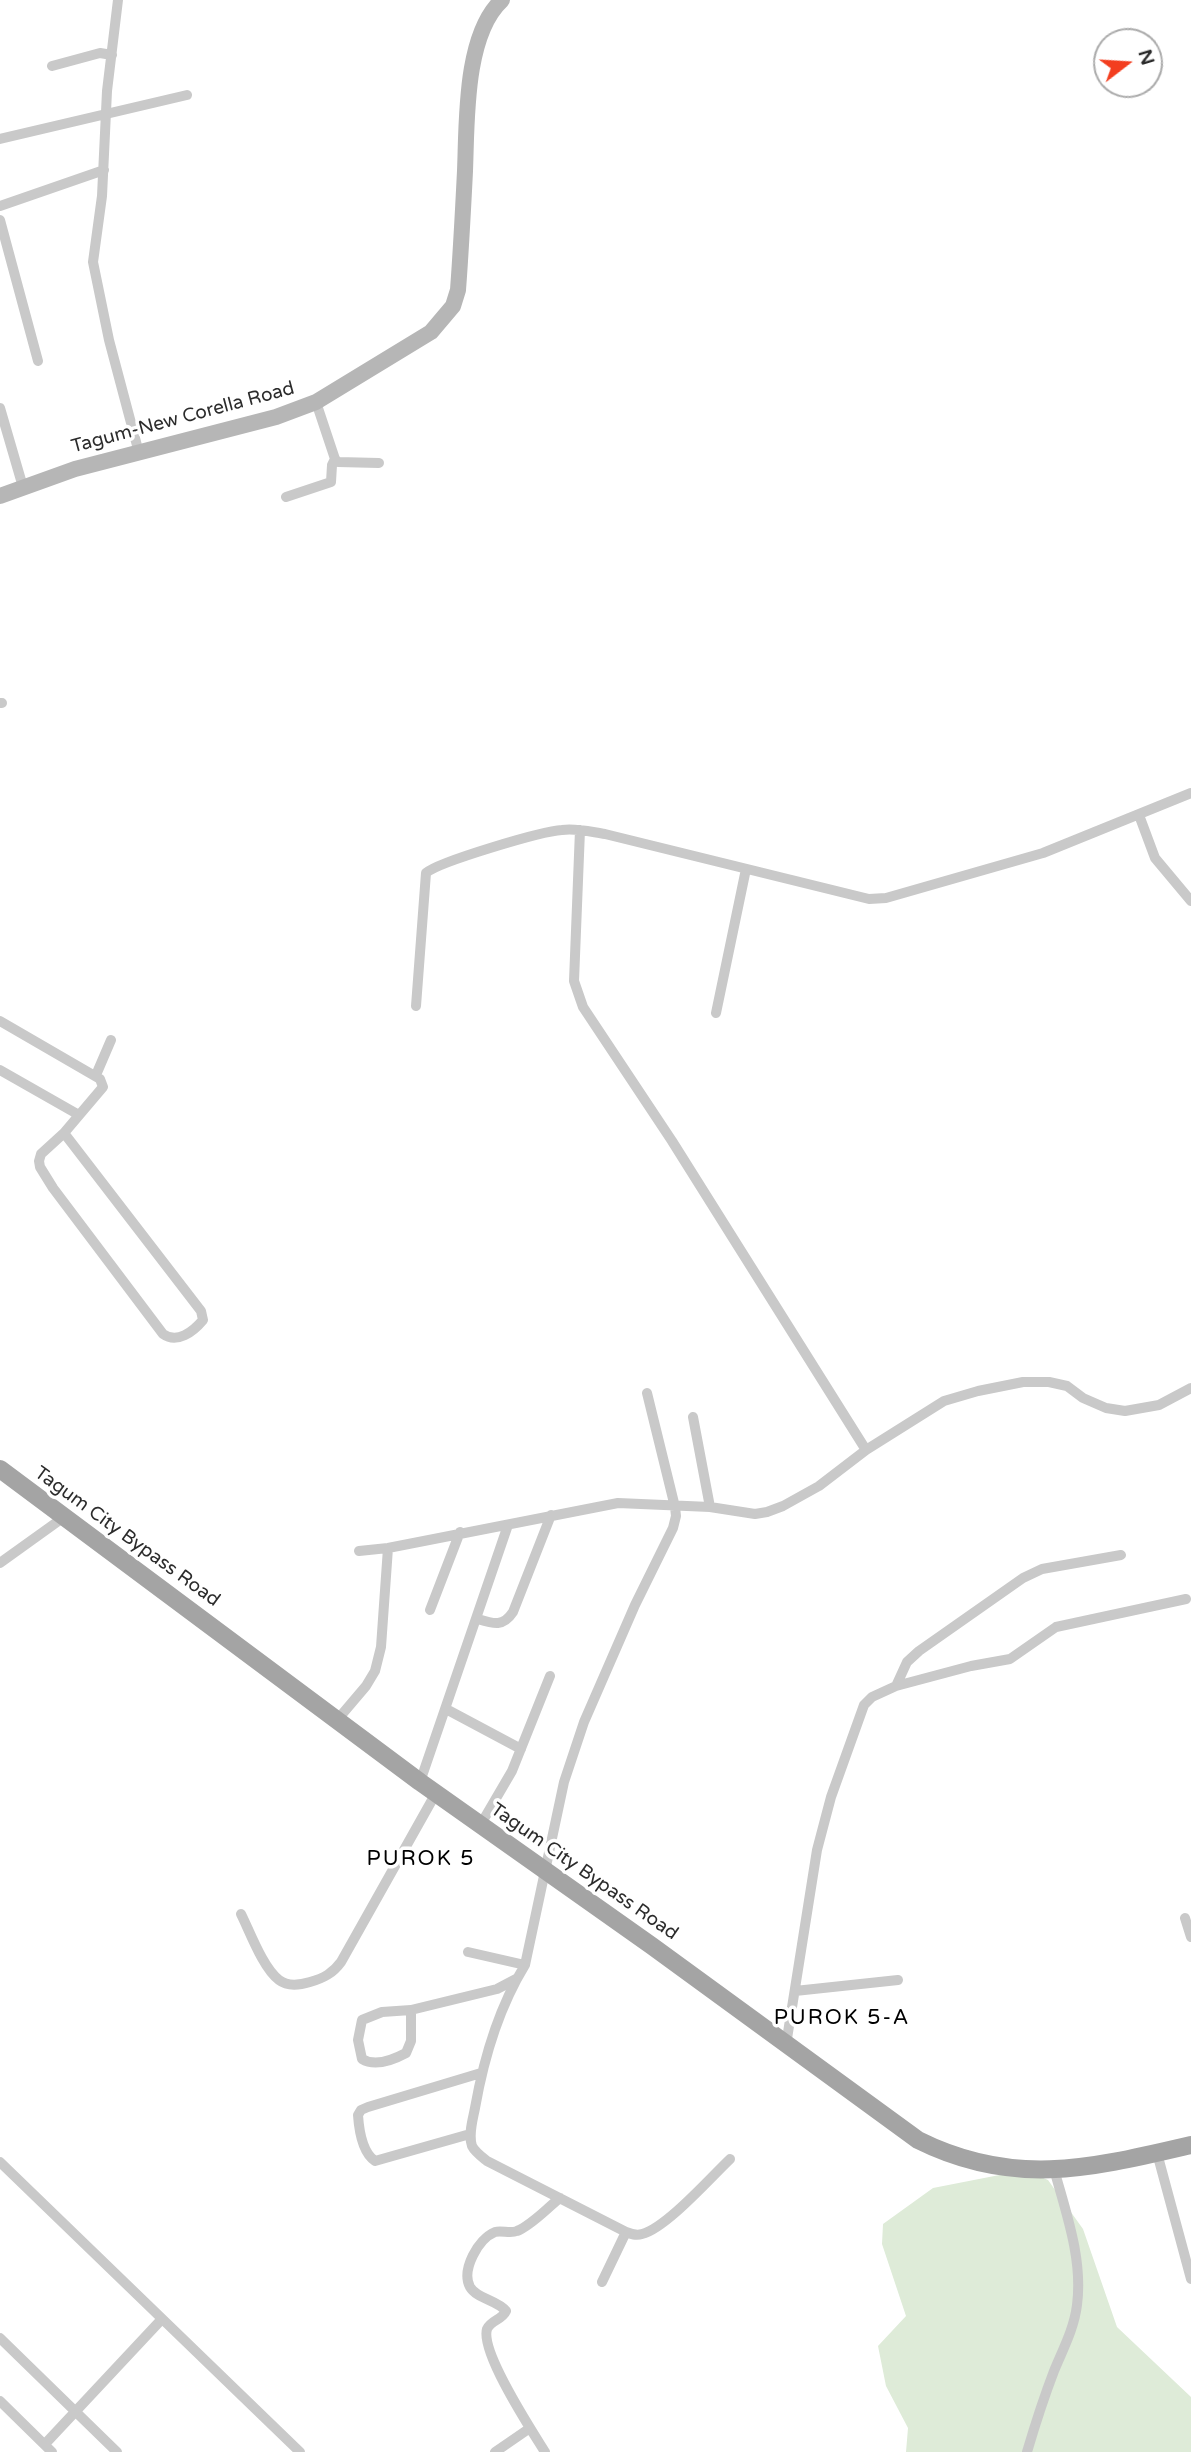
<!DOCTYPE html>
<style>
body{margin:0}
#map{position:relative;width:1191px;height:2452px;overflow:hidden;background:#fff;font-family:"Varela Round",sans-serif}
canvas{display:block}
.north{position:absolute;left:1093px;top:28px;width:70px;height:70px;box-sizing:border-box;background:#fff;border:2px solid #ababab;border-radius:50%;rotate:73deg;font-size:19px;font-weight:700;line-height:28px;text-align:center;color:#2c2c2c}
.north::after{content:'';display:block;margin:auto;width:24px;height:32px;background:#f33e1f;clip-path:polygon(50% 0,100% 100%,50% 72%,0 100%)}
</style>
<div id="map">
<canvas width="1191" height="2452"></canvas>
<div class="north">N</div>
</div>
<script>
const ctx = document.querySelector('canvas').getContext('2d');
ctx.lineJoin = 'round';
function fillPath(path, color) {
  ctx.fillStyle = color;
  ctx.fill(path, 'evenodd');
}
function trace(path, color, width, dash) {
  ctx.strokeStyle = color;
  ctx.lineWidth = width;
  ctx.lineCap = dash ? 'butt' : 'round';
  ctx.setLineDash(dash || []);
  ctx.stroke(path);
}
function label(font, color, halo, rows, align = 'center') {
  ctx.font = font + ' "Varela Round",sans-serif';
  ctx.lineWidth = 7;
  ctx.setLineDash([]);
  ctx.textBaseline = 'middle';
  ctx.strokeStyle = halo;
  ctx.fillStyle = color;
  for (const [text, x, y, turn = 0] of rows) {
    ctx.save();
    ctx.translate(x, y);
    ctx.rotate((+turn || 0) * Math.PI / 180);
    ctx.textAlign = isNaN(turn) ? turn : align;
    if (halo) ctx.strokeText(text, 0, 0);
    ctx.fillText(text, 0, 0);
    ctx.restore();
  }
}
fillPath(new Path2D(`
 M 1025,2170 L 1048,2180 L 1083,2229 L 1117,2327 L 1191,2397 L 1191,2452 L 906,2452 L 908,2428 L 886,2386 L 878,2346 L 906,2316 L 882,2244 L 883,2224 L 933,2188 Z`), '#deebd8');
trace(new Path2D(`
 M 118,0 L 107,91 L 102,196 L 93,262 L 109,340 L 139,453
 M 52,66 L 100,53 L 112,55
 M 0,139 L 187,95
 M 0,206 L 104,170
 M 0,220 L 38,361
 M 316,402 L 335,459 L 338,462 L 379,463
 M 0,408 L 23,487
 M 286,497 L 331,482 L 332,465 L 335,459
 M 0,703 L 2,703
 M 1139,815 L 1155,858 L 1191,901
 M 580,830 L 574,981 L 583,1007 L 672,1141 L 866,1450
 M 416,1006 L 426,873 C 438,862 542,831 562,830 C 577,828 591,832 605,834 L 869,899 L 886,898 L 1043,853 L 1191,793
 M 716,1013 L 746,869
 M 0,1021 L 100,1079 L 103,1087 L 64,1133 L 41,1154 L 39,1161 L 40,1167 L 53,1188 L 163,1334 C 177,1344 193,1332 203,1320 L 201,1311 L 64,1133
 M 0,1070 L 79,1115
 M 96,1075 L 111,1040
 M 693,1417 L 710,1507
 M 359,1551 L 388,1548 L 618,1503 L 710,1507 L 755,1514 L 767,1512 L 783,1506 L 819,1486 L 866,1450 L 944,1401 L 978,1391 L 1023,1382 L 1049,1382 L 1067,1386 L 1083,1398 L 1106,1408 L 1125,1411 L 1159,1405 L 1191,1388
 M 0,1563 L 64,1517
 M 430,1610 L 460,1532
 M 478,1619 C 494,1624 503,1627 513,1612 L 551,1515
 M 896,1686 L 971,1666 L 1010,1659 L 1056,1627 L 1186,1599
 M 446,1709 L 521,1749
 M 338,1719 L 366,1686 L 375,1671 L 381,1647 L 388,1548
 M 420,1782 L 508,1525
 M 481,1824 L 512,1771 L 550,1676
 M 241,1914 C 250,1932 263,1968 279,1980 C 288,1987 300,1985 310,1982 C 324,1978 333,1973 341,1962 L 436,1793
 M 1185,1918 L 1191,1937
 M 468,1952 L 525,1965
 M 795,1991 L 898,1980
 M 411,2010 L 382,2012 L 362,2020 L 358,2040 L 362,2059 C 375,2067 393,2060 406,2053 L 411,2041 L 411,2010 L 497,1989 L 516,1979
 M 786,2045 L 817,1850 L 831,1797 L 864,1705 L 872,1697 L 896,1686 L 907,1662 L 919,1651 L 1023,1578 L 1042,1569 L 1121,1555
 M 470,2134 L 375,2161 C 362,2152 359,2130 358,2115 L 361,2110 L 368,2107 L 481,2073
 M 1157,2153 L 1191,2279
 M 0,2162 L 300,2452
 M 626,2232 C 631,2234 636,2236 642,2234 C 666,2228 710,2178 730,2159
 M 602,2282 L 626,2232 L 487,2161 C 482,2157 475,2152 472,2146 C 468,2134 473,2119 475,2108 C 484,2057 498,2009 525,1965 L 564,1782 L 584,1722 L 635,1605 L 673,1528 L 676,1516 L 675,1507 L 647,1393
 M 0,2338 L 117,2452
 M 0,2401 L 52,2452
 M 45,2444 L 161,2320
 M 495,2452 L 530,2428
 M 545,2452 C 532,2431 480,2352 487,2329 C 491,2320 502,2320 506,2311 C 497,2300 477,2299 470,2287 C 461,2270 478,2239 495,2232 C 502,2230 510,2234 517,2231 C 532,2225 547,2208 560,2198
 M 1027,2452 C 1035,2425 1044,2397 1054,2371 C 1063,2349 1074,2329 1077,2305 C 1083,2259 1066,2213 1054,2169`), '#c9c9c9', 10);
trace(new Path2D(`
 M 0,496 L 75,469 L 276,417 L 316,402 L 431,332 L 453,306 L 458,290 C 461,250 463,211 465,171 C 467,123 464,35 502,0`), '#b6b6b6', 16);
trace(new Path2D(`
 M 0,1469 L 420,1782 L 652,1946 L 918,2140 C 1014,2188 1092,2168 1191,2145`), '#a4a4a4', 18);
label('19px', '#2c2c2c', '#fff', [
 ["Tagum-New Corella Road",183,418,-15],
 ["Tagum City Bypass Road",127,1537,36],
 ["Tagum City Bypass Road",584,1872,35]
]);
ctx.letterSpacing = '2px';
label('21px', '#000', '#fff', [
 ["PUROK 5",421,1859],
 ["PUROK 5-A",842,2018]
]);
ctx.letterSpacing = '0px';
</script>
